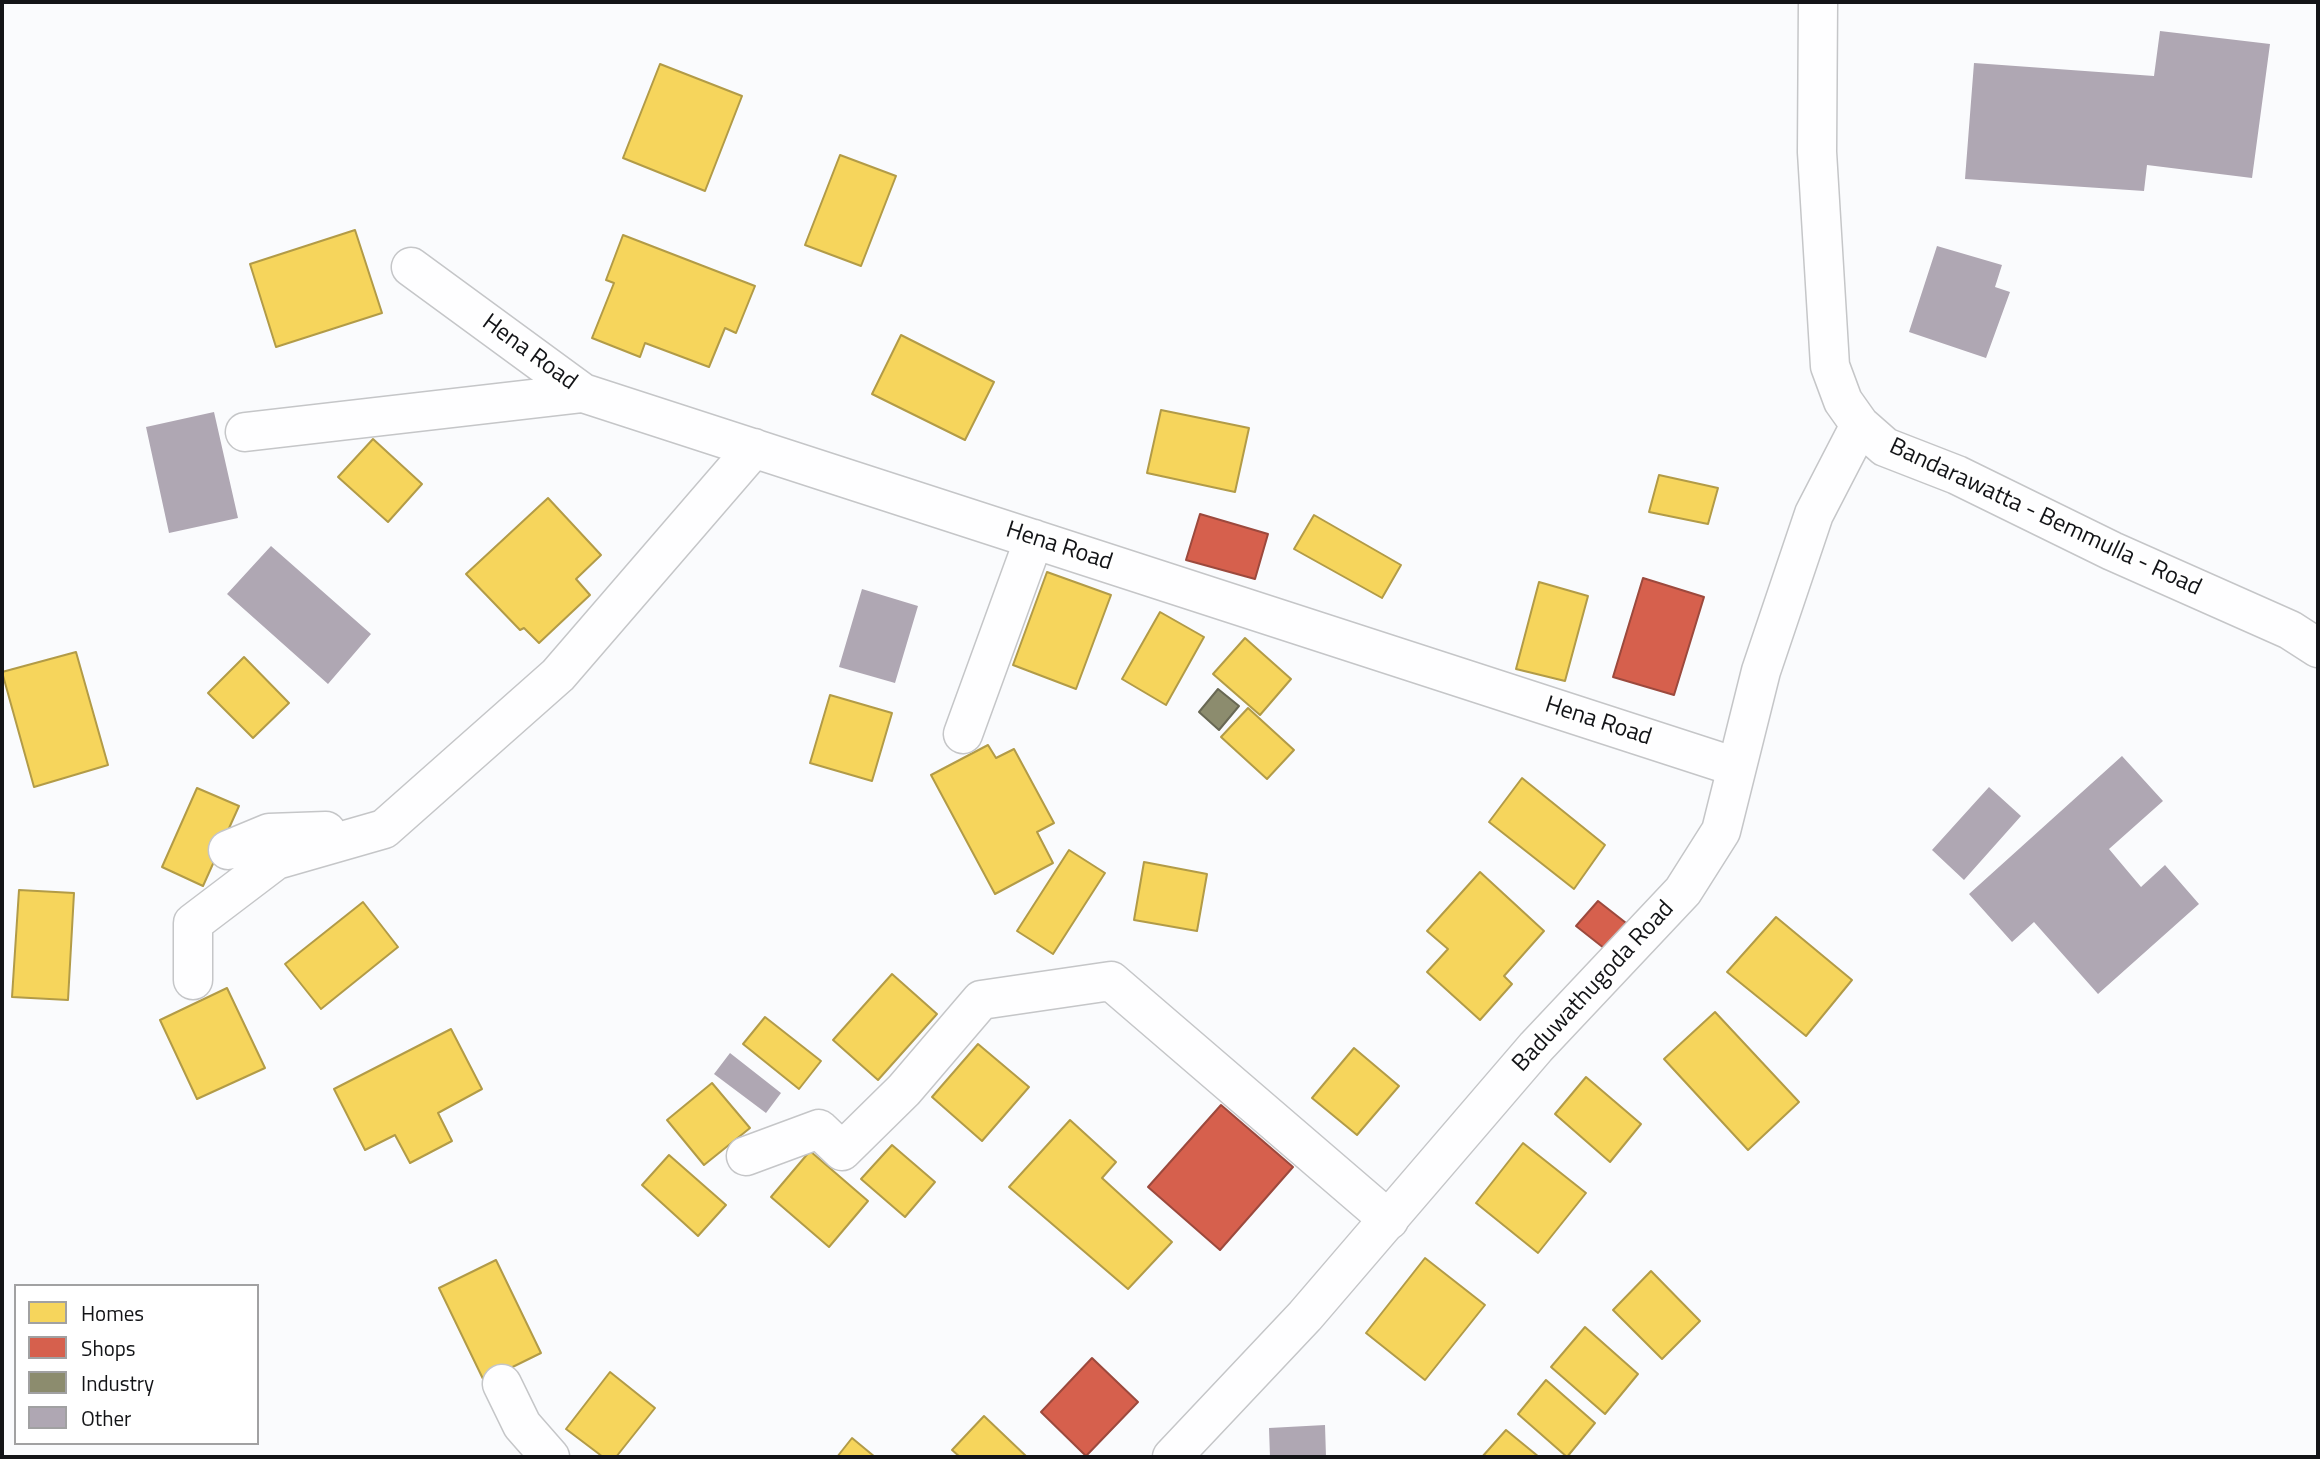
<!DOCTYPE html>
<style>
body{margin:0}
#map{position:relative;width:2320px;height:1459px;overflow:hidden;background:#fafbfd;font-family:"Titillium Web",sans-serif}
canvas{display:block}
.frame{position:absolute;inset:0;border:4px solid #131417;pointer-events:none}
.legend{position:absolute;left:14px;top:1284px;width:245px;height:161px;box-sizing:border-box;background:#fff;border:2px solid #a1a1a2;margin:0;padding:9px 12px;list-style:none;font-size:21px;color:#131417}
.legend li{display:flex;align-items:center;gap:14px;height:35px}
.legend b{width:35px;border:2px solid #a1a1a2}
</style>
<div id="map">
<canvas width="2320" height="1459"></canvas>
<div class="frame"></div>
<ul class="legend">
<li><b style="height:19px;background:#f6d55c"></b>Homes</li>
<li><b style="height:19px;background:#d6604d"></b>Shops</li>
<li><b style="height:19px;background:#8c8c6e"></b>Industry</li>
<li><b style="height:19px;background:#afa7b3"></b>Other</li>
</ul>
</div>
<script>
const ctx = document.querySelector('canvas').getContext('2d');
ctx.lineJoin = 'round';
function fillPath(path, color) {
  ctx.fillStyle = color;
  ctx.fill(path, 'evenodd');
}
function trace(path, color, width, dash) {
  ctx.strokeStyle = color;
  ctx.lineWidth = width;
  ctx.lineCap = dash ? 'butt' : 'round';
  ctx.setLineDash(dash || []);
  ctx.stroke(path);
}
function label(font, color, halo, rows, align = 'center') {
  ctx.font = font + ' "Titillium Web",sans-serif';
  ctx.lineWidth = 7;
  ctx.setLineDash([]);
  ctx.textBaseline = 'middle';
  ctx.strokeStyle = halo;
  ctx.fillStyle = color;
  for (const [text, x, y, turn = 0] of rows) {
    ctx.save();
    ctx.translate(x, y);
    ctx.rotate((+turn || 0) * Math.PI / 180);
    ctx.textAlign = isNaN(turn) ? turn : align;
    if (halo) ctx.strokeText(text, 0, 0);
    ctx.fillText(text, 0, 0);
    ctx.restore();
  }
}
const homes = new Path2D(`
 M 660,64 L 742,96 L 705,191 L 623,158 Z
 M 840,155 L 896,176 L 861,266 L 805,245 Z
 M 355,230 L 382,313 L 276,347 L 250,264 Z
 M 623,235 L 755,286 L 736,333 L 725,328 L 709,367 L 645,343 L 640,357 L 592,338 L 614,283 L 606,280 Z
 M 901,335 L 994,382 L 965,440 L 872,394 Z
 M 1161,410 L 1249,428 L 1235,492 L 1147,473 Z
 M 373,439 L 422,484 L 388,522 L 338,477 Z
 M 1659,475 L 1718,488 L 1708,524 L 1649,512 Z
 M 548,498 L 601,555 L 576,579 L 590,595 L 539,643 L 524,628 L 520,630 L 466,574 Z
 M 1314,515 L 1401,565 L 1382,598 L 1294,549 Z
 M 1047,572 L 1111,595 L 1076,689 L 1013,665 Z
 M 1539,582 L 1588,596 L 1565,681 L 1516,669 Z
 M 1160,612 L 1204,637 L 1166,705 L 1122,679 Z
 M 1245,638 L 1291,679 L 1260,715 L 1213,674 Z
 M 76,652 L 108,765 L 34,787 L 2,672 Z
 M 244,657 L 289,703 L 253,738 L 208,693 Z
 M 830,695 L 892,713 L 872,781 L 810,763 Z
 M 1248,708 L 1294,750 L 1267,779 L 1221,737 Z
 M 988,745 L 996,758 L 1014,749 L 1054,823 L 1037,832 L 1053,863 L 995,894 L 931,775 Z
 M 1522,778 L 1605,845 L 1574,889 L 1489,822 Z
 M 197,788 L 239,806 L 203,886 L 162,867 Z
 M 1069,850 L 1105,873 L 1053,954 L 1017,931 Z
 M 1144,862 L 1207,874 L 1197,931 L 1134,920 Z
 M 1480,872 L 1544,931 L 1504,976 L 1512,984 L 1480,1020 L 1427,972 L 1448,949 L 1427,931 Z
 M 19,890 L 74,893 L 68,1000 L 12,997 Z
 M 363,902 L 398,947 L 321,1009 L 285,964 Z
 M 1776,917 L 1852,980 L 1806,1036 L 1727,972 Z
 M 892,974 L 937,1014 L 878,1080 L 833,1040 Z
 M 227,988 L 265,1068 L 197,1099 L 160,1020 Z
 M 1715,1012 L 1799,1102 L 1748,1150 L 1664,1059 Z
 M 765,1017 L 821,1061 L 799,1089 L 743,1044 Z
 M 451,1029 L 482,1089 L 438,1113 L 452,1141 L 410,1163 L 395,1135 L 365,1150 L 334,1089 Z
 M 978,1044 L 1029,1087 L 982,1141 L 932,1097 Z
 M 1354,1048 L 1399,1086 L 1357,1135 L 1312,1098 Z
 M 1586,1077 L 1641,1124 L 1610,1162 L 1555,1114 Z
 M 712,1083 L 750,1128 L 704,1165 L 667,1120 Z
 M 1070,1120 L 1116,1162 L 1102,1178 L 1172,1242 L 1128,1289 L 1009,1187 Z
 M 1523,1143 L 1586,1193 L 1538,1253 L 1476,1203 Z
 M 892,1145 L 935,1182 L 905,1217 L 861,1179 Z
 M 810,1151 L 868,1201 L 829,1247 L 771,1197 Z
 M 669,1155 L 726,1205 L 698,1236 L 642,1185 Z
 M 1425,1258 L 1485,1305 L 1425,1380 L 1366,1333 Z
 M 496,1260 L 541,1353 L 484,1381 L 439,1288 Z
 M 1651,1271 L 1700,1321 L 1662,1359 L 1613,1310 Z
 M 1585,1327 L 1638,1374 L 1605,1414 L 1551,1367 Z
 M 610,1372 L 655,1408 L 616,1457 L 603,1457 L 566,1429 Z
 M 1546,1380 L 1595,1423 L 1567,1457 L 1518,1414 Z
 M 984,1416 L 1027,1457 L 960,1457 L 952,1450 Z
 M 1506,1430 L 1539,1457 L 1482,1457 Z
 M 852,1438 L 875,1457 L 837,1457 Z`);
fillPath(homes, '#f6d55c');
trace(homes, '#b29b47', 2);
const shops = new Path2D(`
 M 1200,514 L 1268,534 L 1255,579 L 1186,560 Z
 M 1643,578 L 1704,597 L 1674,695 L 1613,677 Z
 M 1598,901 L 1635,930 L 1614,956 L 1576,926 Z
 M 1221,1105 L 1293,1167 L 1220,1250 L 1148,1187 Z
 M 1092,1358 L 1138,1402 L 1086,1456 L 1041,1412 Z`);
fillPath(shops, '#d6604d');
trace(shops, '#9c493d', 2);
const industry = new Path2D(`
 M 1218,689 L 1239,706 L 1219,730 L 1199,712 Z`);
fillPath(industry, '#8c8c6e');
trace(industry, '#686854', 2);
fillPath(new Path2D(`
 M 2160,31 L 2270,44 L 2252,178 L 2147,165 L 2144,191 L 1965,179 L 1974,63 L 2154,76 Z
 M 1937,246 L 2002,265 L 1995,287 L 2010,292 L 1986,358 L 1909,332 Z
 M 214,412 L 238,518 L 169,533 L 146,427 Z
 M 271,546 L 371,634 L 328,684 L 227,594 Z
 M 862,589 L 918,606 L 895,683 L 839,667 Z
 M 2122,756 L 2163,801 L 2109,849 L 2141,887 L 2165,865 L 2199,904 L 2098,994 L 2034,922 L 2012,942 L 1969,894 Z
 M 1989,787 L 2021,816 L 1964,880 L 1932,850 Z
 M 730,1053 L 781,1093 L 766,1113 L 714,1074 Z
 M 1325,1425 L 1326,1457 L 1270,1457 L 1269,1428 Z`), '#afa7b3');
const minor = new Path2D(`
 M 411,267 L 583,393 L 1736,767
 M 245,432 L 583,393
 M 963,734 L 1034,539
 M 228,850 L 269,833 L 326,831
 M 193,980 L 193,923 L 276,860 L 384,829 L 558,675 L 754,448
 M 746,1156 L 819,1129 L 842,1151 L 904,1090 L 981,1000 L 1111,981 L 1389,1220
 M 502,1384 L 522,1425 L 550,1457`);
const tertiary = new Path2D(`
 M 1818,2 L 1817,152 L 1830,366 L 1843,401 L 1860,425 L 1885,447 L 1957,475 L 2112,551 L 2290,630 L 2318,648
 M 1172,1457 L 1305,1316 L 1536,1047 L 1683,891 L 1721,831 L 1761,671 L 1814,514 L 1860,425`);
trace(minor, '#c5c6c8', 41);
trace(tertiary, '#c5c6c8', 41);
trace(minor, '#fefeff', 38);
trace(tertiary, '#fefeff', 38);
label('24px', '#131417', '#fff', [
 ["Hena Road",529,353,36],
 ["Bandarawatta - Bemmulla - Road",2045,518,25],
 ["Hena Road",1059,547,18],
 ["Hena Road",1598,722,18],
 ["Baduwathugoda Road",1594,987,-47]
]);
</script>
